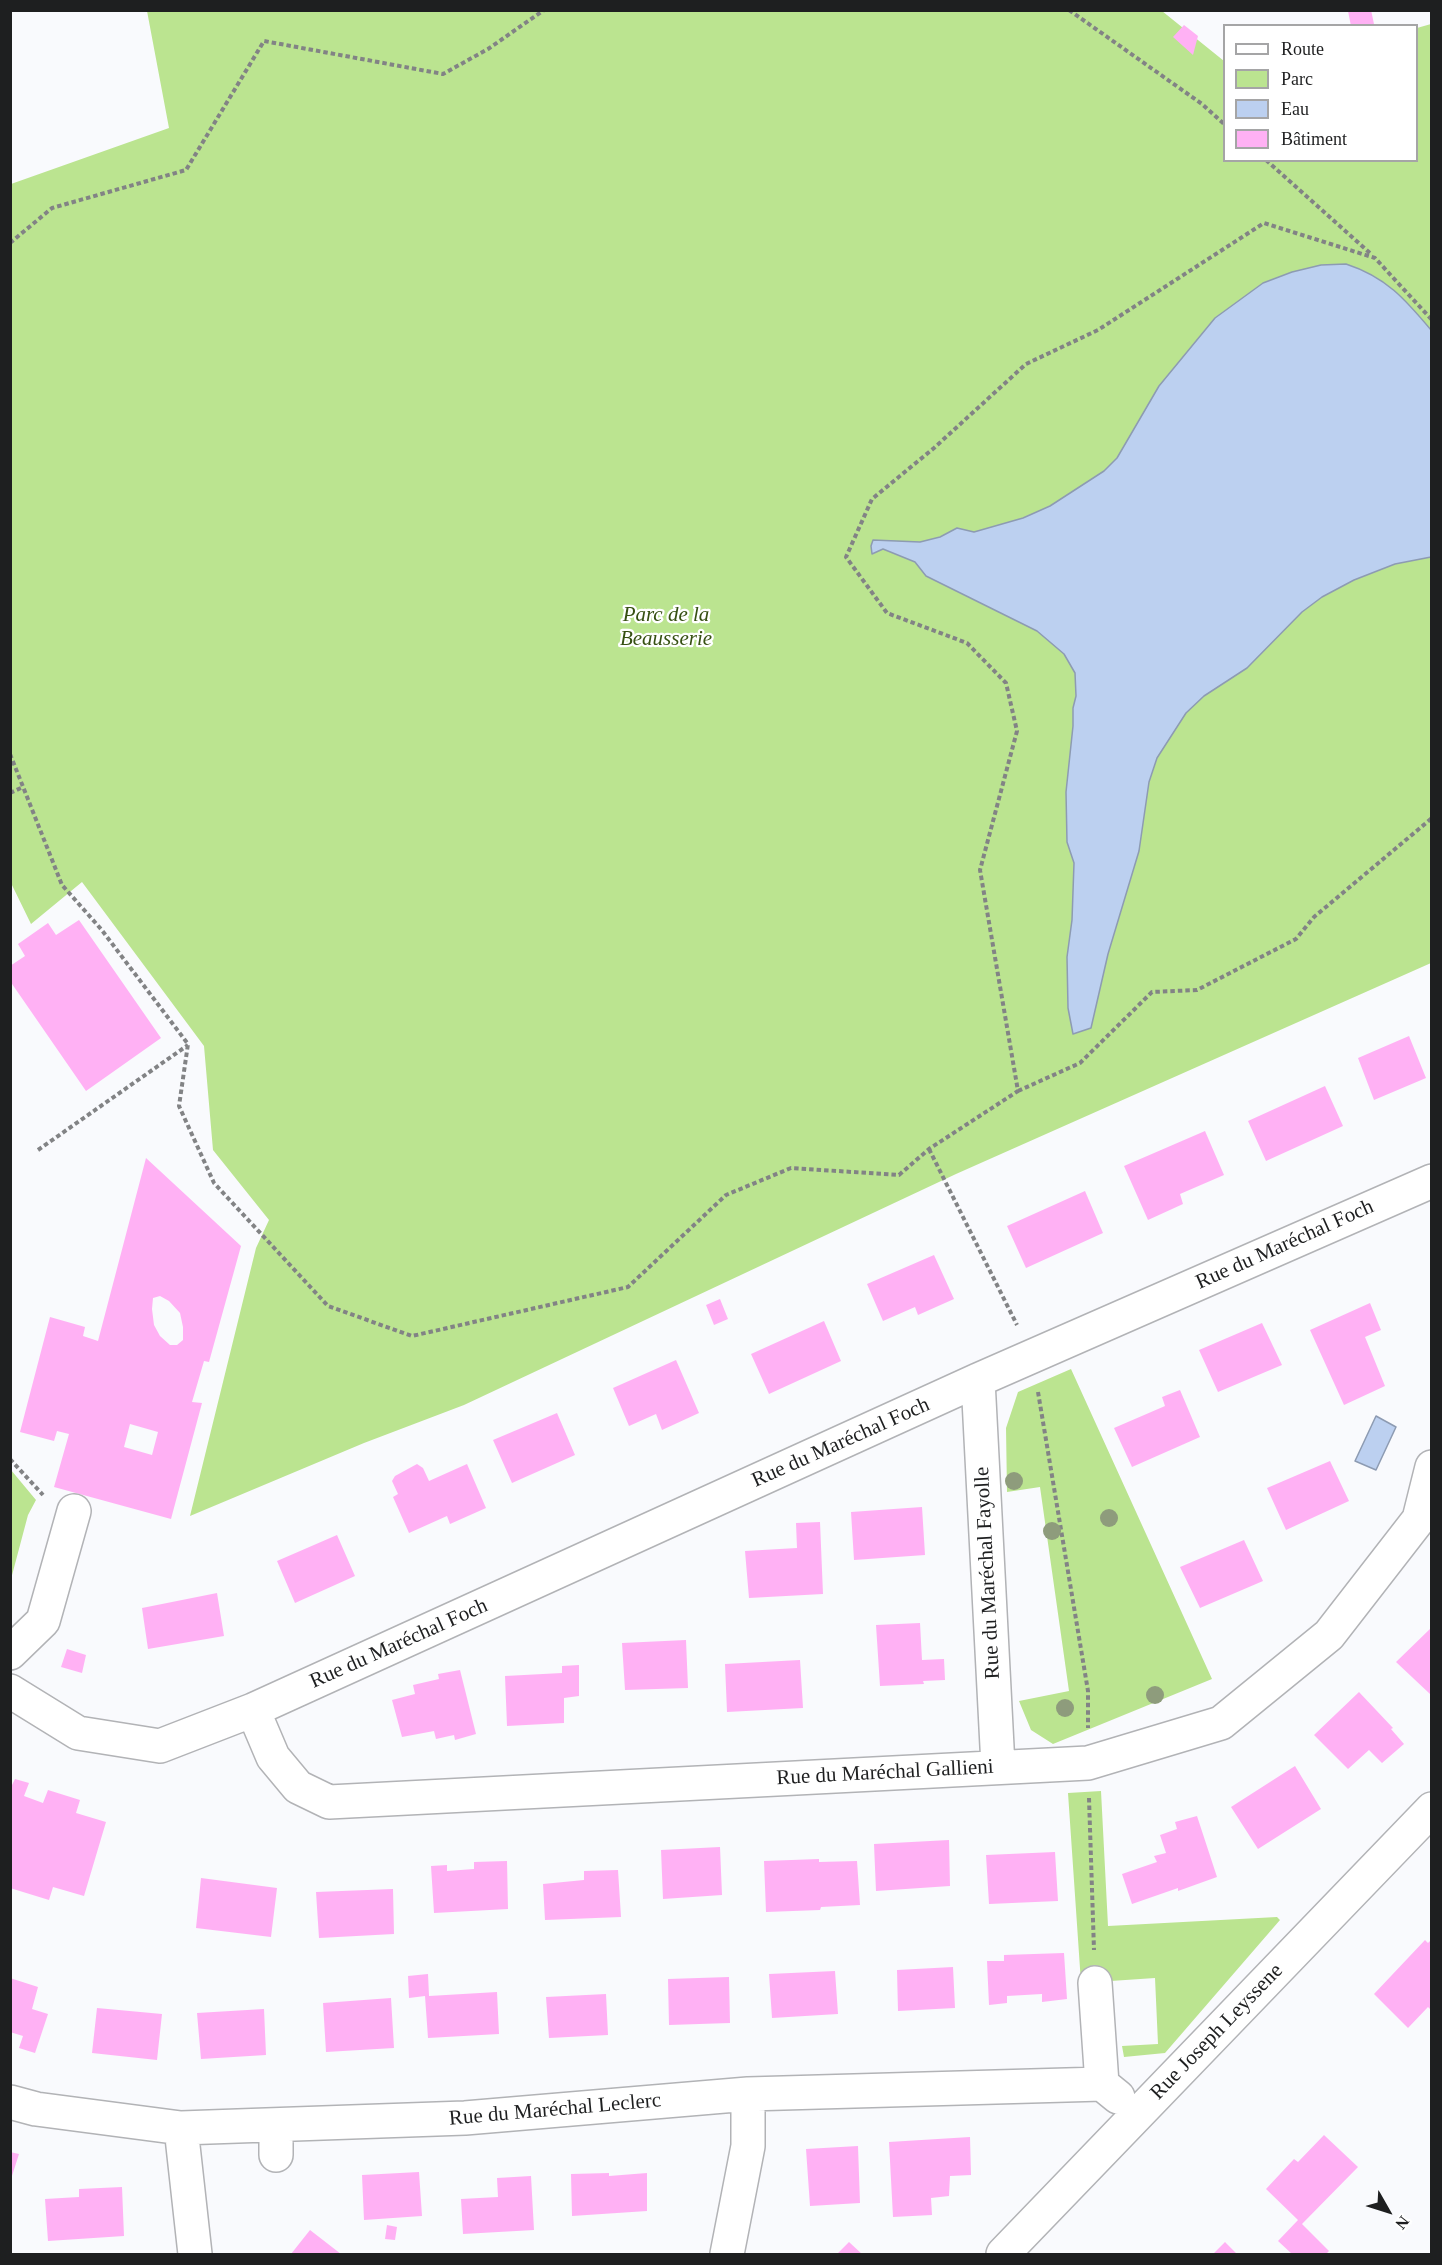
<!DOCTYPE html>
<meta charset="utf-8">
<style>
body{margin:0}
#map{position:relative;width:1442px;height:2265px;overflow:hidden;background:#f9fafd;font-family:Georgia,serif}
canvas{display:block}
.frame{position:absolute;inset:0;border:12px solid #1e1f20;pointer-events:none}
.legend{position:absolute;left:1223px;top:24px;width:195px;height:138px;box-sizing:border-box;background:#fff;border:2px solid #a5a5a6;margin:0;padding:8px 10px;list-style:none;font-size:18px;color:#1e1f20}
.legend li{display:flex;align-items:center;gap:12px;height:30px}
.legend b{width:30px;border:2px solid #a5a5a6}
.north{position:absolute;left:1358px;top:2181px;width:60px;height:60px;-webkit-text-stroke:4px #fff;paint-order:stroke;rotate:129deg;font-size:16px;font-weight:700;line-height:24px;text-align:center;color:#1e1f20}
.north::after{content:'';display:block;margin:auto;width:21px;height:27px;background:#1e1f20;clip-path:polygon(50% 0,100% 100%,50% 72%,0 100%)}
</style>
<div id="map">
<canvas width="1442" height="2265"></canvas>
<div class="frame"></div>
<ul class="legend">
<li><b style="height:8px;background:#fff"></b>Route</li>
<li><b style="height:16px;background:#bbe490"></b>Parc</li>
<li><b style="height:16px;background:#bcd0f0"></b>Eau</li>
<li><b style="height:16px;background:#ffb1f4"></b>Bâtiment</li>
</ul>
<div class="north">N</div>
</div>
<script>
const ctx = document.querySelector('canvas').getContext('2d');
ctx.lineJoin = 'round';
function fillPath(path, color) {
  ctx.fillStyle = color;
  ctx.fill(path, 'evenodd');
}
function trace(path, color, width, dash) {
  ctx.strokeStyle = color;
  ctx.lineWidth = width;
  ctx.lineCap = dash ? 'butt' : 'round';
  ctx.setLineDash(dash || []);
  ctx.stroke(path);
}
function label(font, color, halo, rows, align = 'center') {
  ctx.font = font + ' Georgia,serif';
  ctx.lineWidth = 4.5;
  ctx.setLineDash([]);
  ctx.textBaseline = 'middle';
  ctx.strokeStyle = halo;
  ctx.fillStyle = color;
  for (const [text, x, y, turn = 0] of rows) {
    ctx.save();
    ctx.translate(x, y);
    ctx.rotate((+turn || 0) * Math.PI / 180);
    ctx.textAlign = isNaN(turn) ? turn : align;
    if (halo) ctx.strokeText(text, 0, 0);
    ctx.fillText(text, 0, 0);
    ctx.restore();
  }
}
fillPath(new Path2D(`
 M 147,11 L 1162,11 L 1224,61 L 1224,160 L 1416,160 L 1417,28 L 1431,24 L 1431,963 L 956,1174 L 464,1405 L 364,1443 L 190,1516 L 256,1248 L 269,1220 L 213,1150 L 204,1046 L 82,882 L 31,924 L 11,883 L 11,184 L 169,128 Z
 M 1071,1369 L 1212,1679 L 1053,1744 L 1031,1730 L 1019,1701 L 1069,1691 L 1040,1487 L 1007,1492 L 1006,1428 L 1018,1392 Z
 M 11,1470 L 36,1500 L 28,1515 L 11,1579 Z
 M 1101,1791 L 1108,1926 L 1277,1917 L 1280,1920 L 1165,2053 L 1124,2057 L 1122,2046 L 1158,2044 L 1155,1978 L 1081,1983 L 1068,1793 Z`), '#bbe490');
const water = new Path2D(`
 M 1346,264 C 1386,277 1405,299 1431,330 L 1431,557 L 1395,564 L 1354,580 L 1322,597 L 1302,612 L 1247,668 L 1204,696 L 1186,713 L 1157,758 L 1149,782 L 1139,851 L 1108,954 L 1091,1028 L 1073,1034 L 1068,1008 L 1067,957 L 1072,920 L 1074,863 L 1067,842 L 1066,792 L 1073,726 L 1073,708 L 1076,696 L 1075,673 L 1064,654 L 1037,631 L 926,576 L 915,562 L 883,549 L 872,554 L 871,546 L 873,540 L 920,542 L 940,537 L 957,528 L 974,532 L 1023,518 L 1050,506 L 1104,471 L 1117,458 L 1159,386 L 1215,318 L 1263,283 L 1292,272 L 1321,265 Z
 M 1376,1416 L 1396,1427 L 1376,1470 L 1355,1461 Z`);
fillPath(water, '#bcd0f0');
trace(water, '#8d9bb2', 1.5);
fillPath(new Path2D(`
 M 1371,10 L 1374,24 L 1351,26 L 1348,11 Z
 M 1184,25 L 1198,36 L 1193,55 L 1173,37 Z
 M 79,920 L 161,1038 L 86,1091 L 10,981 L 10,966 L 25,956 L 18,944 L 48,923 L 56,935 Z
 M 1409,1036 L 1426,1078 L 1374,1100 L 1358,1058 Z
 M 1325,1086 L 1343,1126 L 1266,1161 L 1248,1121 Z
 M 1205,1131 L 1224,1175 L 1180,1194 L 1183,1204 L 1148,1220 L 1124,1166 Z
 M 146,1158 L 241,1246 L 209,1362 L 204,1361 L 192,1402 L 202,1403 L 171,1519 L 54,1487 L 69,1434 L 57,1431 L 54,1441 L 20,1432 L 50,1317 L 85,1327 L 83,1336 L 98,1341 ZM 160,1296 L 169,1301 L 180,1313 L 183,1327 L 183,1340 L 177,1345 L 170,1345 L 160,1336 L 154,1325 L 152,1309 L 153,1298 ZM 130,1424 L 158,1432 L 152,1455 L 124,1447 Z
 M 1085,1191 L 1103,1233 L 1026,1268 L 1007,1226 Z
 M 934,1255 L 954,1299 L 918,1315 L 915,1307 L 883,1321 L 867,1284 Z
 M 720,1299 L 728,1319 L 714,1325 L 706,1305 Z
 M 1370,1303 L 1381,1330 L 1365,1337 L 1385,1386 L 1344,1405 L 1310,1330 Z
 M 824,1321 L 841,1361 L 769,1394 L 751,1354 Z
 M 1262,1323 L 1282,1365 L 1218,1392 L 1199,1350 Z
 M 676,1360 L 699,1413 L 662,1430 L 656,1414 L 629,1426 L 613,1388 Z
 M 1180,1390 L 1200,1437 L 1132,1467 L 1114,1428 L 1165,1406 L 1162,1397 Z
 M 557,1413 L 575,1455 L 512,1483 L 493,1440 Z
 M 1330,1461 L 1349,1501 L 1286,1530 L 1267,1488 Z
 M 417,1464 L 423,1468 L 429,1481 L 467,1464 L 486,1508 L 450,1524 L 447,1516 L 409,1533 L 393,1497 L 398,1494 L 392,1481 L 395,1476 Z
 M 922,1507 L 925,1555 L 854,1560 L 851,1512 Z
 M 820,1522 L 823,1594 L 749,1598 L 745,1551 L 797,1548 L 796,1523 Z
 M 337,1535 L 355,1576 L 295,1603 L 277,1561 Z
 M 1244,1540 L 1263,1581 L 1200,1608 L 1180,1567 Z
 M 217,1593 L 224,1636 L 148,1649 L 142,1608 Z
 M 920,1623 L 922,1660 L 944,1659 L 945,1680 L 923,1681 L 924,1684 L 880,1686 L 876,1625 Z
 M 1432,1627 L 1432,1692 L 1430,1694 L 1396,1662 Z
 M 686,1640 L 688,1688 L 625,1690 L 622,1643 Z
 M 67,1649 L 86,1655 L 82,1673 L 61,1667 Z
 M 800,1660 L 803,1708 L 727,1712 L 725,1664 Z
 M 579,1665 L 579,1696 L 564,1698 L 564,1723 L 507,1726 L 505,1676 L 562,1673 L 562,1666 Z
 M 460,1670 L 476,1734 L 455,1740 L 454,1735 L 436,1739 L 434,1731 L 402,1737 L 392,1700 L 415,1694 L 413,1685 L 439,1679 L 438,1674 Z
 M 1359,1692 L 1393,1728 L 1391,1729 L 1404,1744 L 1382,1763 L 1369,1750 L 1348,1769 L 1314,1735 Z
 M 1295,1766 L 1321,1809 L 1258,1849 L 1231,1807 Z
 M 15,1779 L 29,1783 L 24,1796 L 43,1803 L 48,1790 L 80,1800 L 76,1813 L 106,1822 L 84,1896 L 53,1887 L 49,1900 L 10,1888 L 10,1789 Z
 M 1197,1816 L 1217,1877 L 1178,1891 L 1178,1888 L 1132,1904 L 1122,1874 L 1157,1862 L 1154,1856 L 1166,1853 L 1160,1835 L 1177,1829 L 1175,1822 Z
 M 949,1840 L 950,1886 L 876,1891 L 874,1844 Z
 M 720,1847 L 722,1895 L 663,1899 L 661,1850 Z
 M 1055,1852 L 1058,1901 L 989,1904 L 986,1855 Z
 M 819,1859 L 819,1862 L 857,1861 L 860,1905 L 821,1907 L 820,1910 L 766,1912 L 764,1861 Z
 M 507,1861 L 508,1909 L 434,1913 L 431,1866 L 447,1865 L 447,1871 L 474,1869 L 474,1862 Z
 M 618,1870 L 621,1917 L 545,1920 L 543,1884 L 584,1880 L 584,1871 Z
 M 201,1878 L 277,1888 L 271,1937 L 196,1928 Z
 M 393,1889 L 394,1934 L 319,1938 L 316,1892 Z
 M 1432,1939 L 1432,2011 L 1428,2007 L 1408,2028 L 1374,1994 L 1425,1940 L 1428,1943 Z
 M 1064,1953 L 1067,1999 L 1042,2002 L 1042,1994 L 1007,1996 L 1007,2003 L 989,2005 L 987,1961 L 1004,1961 L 1004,1955 Z
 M 953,1967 L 955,2008 L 898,2011 L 897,1970 Z
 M 835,1971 L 838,2014 L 772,2018 L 769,1974 Z
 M 428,1974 L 429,1996 L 497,1992 L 499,2034 L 428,2038 L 425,1996 L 409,1998 L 408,1976 Z
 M 729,1977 L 730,2023 L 669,2025 L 668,1979 Z
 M 10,1978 L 38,1987 L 32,2009 L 48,2014 L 35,2053 L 19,2048 L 23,2036 L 10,2032 Z
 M 606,1994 L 608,2035 L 549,2038 L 546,1997 Z
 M 391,1998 L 394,2048 L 326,2052 L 323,2003 Z
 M 97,2008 L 162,2014 L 157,2060 L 92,2053 Z
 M 264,2009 L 266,2055 L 201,2059 L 197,2013 Z
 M 1324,2135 L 1358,2167 L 1302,2224 L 1329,2251 L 1326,2254 L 1292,2254 L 1278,2241 L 1298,2220 L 1266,2189 L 1294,2159 L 1298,2162 Z
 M 970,2137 L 971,2175 L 950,2176 L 949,2196 L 931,2198 L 932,2215 L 893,2217 L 889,2142 Z
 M 858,2146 L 860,2203 L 810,2206 L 806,2149 Z
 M 10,2152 L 19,2154 L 11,2179 L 10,2179 Z
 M 419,2172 L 422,2216 L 364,2220 L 362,2175 Z
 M 609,2173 L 609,2176 L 647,2173 L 647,2211 L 572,2216 L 571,2174 Z
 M 531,2176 L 534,2230 L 463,2234 L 461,2199 L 498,2197 L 497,2178 Z
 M 122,2187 L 124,2236 L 48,2241 L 45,2199 L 79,2197 L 79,2189 Z
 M 387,2225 L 397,2227 L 395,2240 L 385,2239 Z
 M 310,2230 L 341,2254 L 291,2254 Z
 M 849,2242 L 862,2254 L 837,2254 Z
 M 1225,2242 L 1237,2254 L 1213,2254 Z`), '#ffb1f4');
const minor = new Path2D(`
 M 978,1380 L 998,1766
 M 10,1653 L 43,1621 L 74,1511
 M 10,1691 L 78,1733 L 160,1746 L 253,1710 L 978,1380 L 1432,1181
 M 253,1710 L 273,1757 L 298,1787 L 329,1802 L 1088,1763 L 1221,1723 L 1329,1635 L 1419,1519 L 1432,1467
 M 1095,1983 L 1102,2084 L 1118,2097
 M 10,2102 L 36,2109 L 181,2128 L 465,2118 L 748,2094 L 1102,2084
 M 181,2128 L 195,2254
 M 276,2155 L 276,2126
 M 727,2254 L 748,2146 L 748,2094
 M 1003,2254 L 1432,1809`);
trace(minor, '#b2b3b6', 36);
trace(new Path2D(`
 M 1069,10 L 1202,104 L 1224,124
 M 1266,160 L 1372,255
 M 10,243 L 52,208 L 186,170 L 264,41 L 443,74 L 488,49 L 544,10
 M 10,754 L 62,885 L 101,929 L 188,1044 L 179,1106 L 214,1183 L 328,1306 L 412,1336 L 628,1287 L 726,1195 L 791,1168 L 899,1175 L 929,1149 L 1018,1091 L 980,870 L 1017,731 L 1006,683 L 967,643 L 887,613 L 846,557 L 872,499 L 934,448 L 1026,364 L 1098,330 L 1264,223 L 1375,258 L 1432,320
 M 10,793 L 23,787
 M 1018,1091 L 1080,1063 L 1152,992 L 1197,990 L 1296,939 L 1314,917 L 1432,818
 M 929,1149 L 1017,1325
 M 38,1150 L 188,1045
 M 1038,1392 L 1088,1691 L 1088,1728
 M 10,1459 L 43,1495
 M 1089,1798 L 1094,1950`), '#828385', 4, [4.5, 3]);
trace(minor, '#fff', 33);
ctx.fillStyle = '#8e9c7c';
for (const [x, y] of [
 [1014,1481],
 [1109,1518],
 [1052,1531],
 [1155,1695],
 [1065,1708]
]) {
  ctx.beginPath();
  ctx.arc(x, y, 9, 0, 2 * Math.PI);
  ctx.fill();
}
label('italic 21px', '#365012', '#fff', [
 ["Parc de la",666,615],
 ["Beausserie",666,639]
]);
label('21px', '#1e1f20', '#fff', [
 ["Rue du Maréchal Foch",1285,1245,-24],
 ["Rue du Maréchal Foch",841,1443,-24],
 ["Rue du Maréchal Fayolle",988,1573,-93],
 ["Rue du Maréchal Foch",399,1644,-24],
 ["Rue du Maréchal Gallieni",885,1773,-3],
 ["Rue Joseph Leyssene",1217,2032,-46],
 ["Rue du Maréchal Leclerc",555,2110,-5]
]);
</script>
